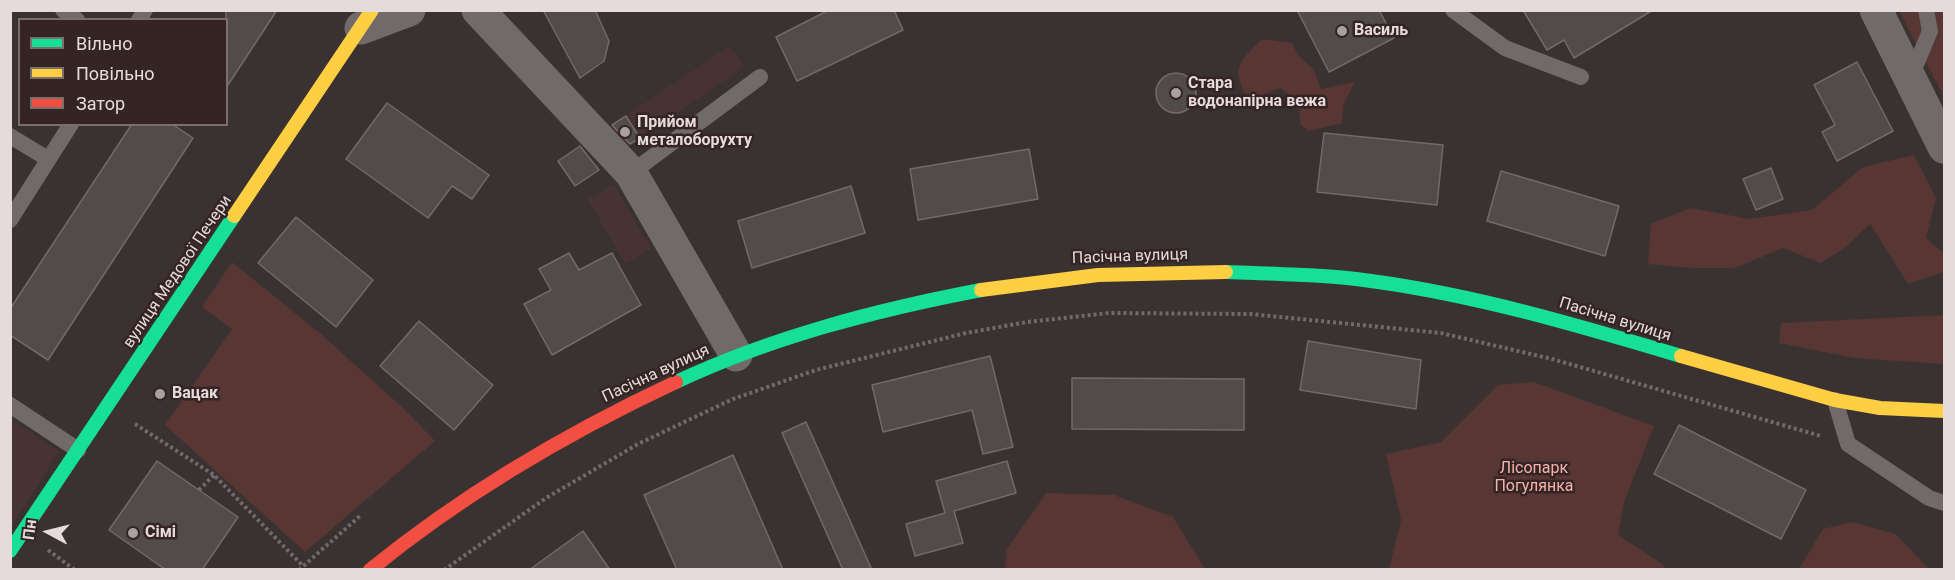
<!DOCTYPE html>
<meta charset="utf-8">
<style>
body{margin:0}
#map{position:relative;width:1955px;height:580px;overflow:hidden;background:#3a3231;font-family:Roboto,sans-serif}
canvas{display:block}
.frame{position:absolute;inset:0;border:12px solid #e5dbda;pointer-events:none}
.legend{position:absolute;left:18px;top:18px;width:210px;height:108px;box-sizing:border-box;background:#342524;border:2px solid #7b6e6d;margin:0;padding:8px 10px;list-style:none;font-size:18px;color:#e5dbda}
.legend li{display:flex;align-items:center;gap:12px;height:30px}
.legend b{width:30px;border:2px solid #7b6e6d}
.north{position:absolute;left:18px;top:502px;width:60px;height:60px;-webkit-text-stroke:4px #342524;paint-order:stroke;rotate:277deg;font-size:16px;font-weight:700;line-height:24px;text-align:center;color:#e5dbda}
.north::after{content:'';display:block;margin:auto;width:21px;height:27px;background:#e5dbda;clip-path:polygon(50% 0,100% 100%,50% 72%,0 100%)}
</style>
<div id="map">
<canvas width="1955" height="580"></canvas>
<div class="frame"></div>
<ul class="legend">
<li><b style="height:8px;background:#16e098"></b>Вільно</li>
<li><b style="height:8px;background:#ffcf43"></b>Повільно</li>
<li><b style="height:8px;background:#f24e42"></b>Затор</li>
</ul>
<div class="north">Пн</div>
</div>
<script>
const ctx = document.querySelector('canvas').getContext('2d');
ctx.lineJoin = 'round';
function fillPath(path, color) {
  ctx.fillStyle = color;
  ctx.fill(path, 'evenodd');
}
function trace(path, color, width, dash) {
  ctx.strokeStyle = color;
  ctx.lineWidth = width;
  ctx.lineCap = dash ? 'butt' : 'round';
  ctx.setLineDash(dash || []);
  ctx.stroke(path);
}
function label(font, color, halo, rows, align = 'center') {
  ctx.font = font + ' Roboto,sans-serif';
  ctx.lineWidth = 5;
  ctx.setLineDash([]);
  ctx.textBaseline = 'middle';
  ctx.strokeStyle = halo;
  ctx.fillStyle = color;
  for (const [text, x, y, turn = 0] of rows) {
    ctx.save();
    ctx.translate(x, y);
    ctx.rotate((+turn || 0) * Math.PI / 180);
    ctx.textAlign = isNaN(turn) ? turn : align;
    if (halo) ctx.strokeText(text, 0, 0);
    ctx.fillText(text, 0, 0);
    ctx.restore();
  }
}
fillPath(new Path2D(`
 M 730,46 L 744,67 L 623,149 L 609,127 Z
 M 614,184 L 651,249 L 625,264 L 588,199 Z
 M 11,419 L 59,451 L 11,528 Z`), '#473331');
fillPath(new Path2D(`
 M 1899,11 L 1944,11 L 1944,97 Z
 M 1262,39 L 1292,43 L 1298,55 L 1313,69 L 1321,89 L 1355,82 L 1343,105 L 1342,123 L 1309,131 L 1300,124 L 1299,102 L 1280,88 L 1249,100 C 1230,69 1238,63 1262,39 Z
 M 1914,155 L 1936,198 L 1926,238 L 1944,254 L 1944,272 L 1908,284 L 1870,224 L 1847,246 L 1821,263 L 1783,248 L 1735,268 L 1692,268 L 1648,264 L 1651,224 L 1690,208 L 1750,219 L 1812,210 L 1863,167 Z
 M 232,262 L 322,335 L 403,408 L 435,441 L 305,552 L 165,425 L 232,329 L 202,307 Z
 M 1944,315 L 1944,364 L 1854,358 L 1779,343 L 1781,323 Z
 M 1534,382 L 1654,426 L 1624,502 L 1618,535 L 1662,564 L 1666,569 L 1389,569 L 1401,520 L 1386,454 L 1441,442 L 1498,385 Z
 M 1046,493 L 1114,495 L 1173,517 L 1205,569 L 1005,569 L 1007,549 Z
 M 1852,522 L 1896,534 L 1929,569 L 1799,569 L 1823,529 Z`), '#573634');
const building = new Path2D(`
 M 226,10 L 277,10 L 226,88 Z
 M 543,10 L 595,10 L 609,41 L 604,61 L 580,78 Z
 M 829,10 L 894,10 L 903,30 L 797,81 L 776,37 Z
 M 1297,10 L 1379,10 L 1394,38 L 1329,72 Z
 M 1523,10 L 1653,10 L 1574,58 L 1564,40 L 1547,50 Z
 M 1857,62 L 1893,131 L 1837,161 L 1822,132 L 1835,125 L 1814,85 Z
 M1156 93a20 20 0 1 1 40 0a20 20 0 1 1-40 0Z
 M 387,103 L 489,175 L 472,199 L 452,186 L 428,218 L 346,159 Z
 M 626,116 L 640,138 L 630,144 L 612,125 Z
 M 132,124 L 172,124 L 193,138 L 48,360 L 10,335 L 10,309 Z
 M 1324,133 L 1443,145 L 1437,205 L 1317,192 Z
 M 580,146 L 599,170 L 575,186 L 558,161 Z
 M 1029,149 L 1038,199 L 918,220 L 910,169 Z
 M 1771,168 L 1783,199 L 1756,210 L 1743,179 Z
 M 1501,171 L 1619,206 L 1605,256 L 1487,221 Z
 M 851,186 L 865,233 L 752,268 L 738,221 Z
 M 296,217 L 373,280 L 336,327 L 258,263 Z
 M 569,253 L 579,270 L 612,253 L 641,305 L 552,355 L 524,304 L 551,290 L 539,269 Z
 M 419,321 L 493,385 L 454,430 L 380,366 Z
 M 1308,341 L 1421,360 L 1416,409 L 1300,390 Z
 M 990,356 L 1013,447 L 983,454 L 972,410 L 883,432 L 872,385 Z
 M 1072,378 L 1244,379 L 1244,430 L 1072,429 Z
 M 806,422 L 872,570 L 843,570 L 782,433 Z
 M 1679,425 L 1806,490 L 1781,539 L 1654,474 Z
 M 733,455 L 783,570 L 677,570 L 644,495 Z
 M 157,461 L 238,517 L 202,570 L 166,570 L 109,530 Z
 M 1007,461 L 1016,493 L 954,511 L 963,543 L 915,556 L 906,524 L 945,513 L 936,481 Z
 M 583,531 L 610,570 L 529,570 Z`);
fillPath(building, '#524b4b');
trace(building, '#706a69', 1.5);
trace(new Path2D(`
 M 135,424 L 214,475 L 303,566
 M 199,490 L 214,475
 M 48,550 L 75,570
 M 299,570 L 361,515
 M 444,570 L 546,498 L 638,444 L 733,399 L 816,370 L 966,333 L 1027,322 L 1109,313 L 1250,314 L 1441,333 L 1552,359 L 1821,436`), '#716a6a', 4, [3, 3]);
trace(new Path2D(`
 M 63,10 L 77,20
 M 1453,10 L 1505,48 L 1581,77
 M 139,20 L 145,10
 M 1910,79 L 1930,31 L 1926,10
 M 10,136 L 48,159
 M 631,173 L 760,77
 M 10,220 L 71,124
 M 1835,400 L 1848,444 L 1929,498 L 1944,503
 M 10,405 L 78,450`), '#716a6a', 16);
trace(new Path2D(`
 M 478,10 L 631,173 L 736,355
 M 1876,10 L 1944,147
 M 361,28 L 409,10`), '#716a6a', 33);
trace(new Path2D(`
 M 1226,272 C 1274,274 1323,274 1371,281 C 1476,295 1580,326 1681,356
 M 676,382 C 772,337 876,310 981,290
 M 10,551 L 234,216`), '#16e098', 14);
trace(new Path2D(`
 M 234,216 L 372,10
 M 981,290 L 1098,275 L 1226,272
 M 1681,356 L 1835,400 L 1880,408 L 1944,411`), '#ffcf43', 14);
trace(new Path2D(`
 M 370,570 C 463,494 567,433 676,382`), '#f24e42', 14);
for (const [x, y, r, color] of [
 [1342,31,6,"#a9a09f"],
 [1176,93,6,"#a9a09f"],
 [625,132,6,"#a9a09f"],
 [160,394,6,"#a9a09f"],
 [133,533,6,"#a9a09f"]
]) {
  const dot = new Path2D();
  dot.arc(x, y, r, 0, 2 * Math.PI);
  ctx.fillStyle = color;
  ctx.fill(dot);
  trace(dot, '#342524', 2);
}
label('bold 16px', '#e5dbda', '#342524', [
 ["Василь",1354,31],
 ["Стара",1188,84],
 ["водонапірна вежа",1188,102],
 ["Прийом",637,123],
 ["металоборухту",637,141],
 ["Вацак",172,394],
 ["Сімі",145,533]
], 'left');
label('16px', '#e5dbda', '#342524', [
 ["Пасічна вулиця",1130,257,-2],
 ["вулиця Медової Печери",178,272,-56],
 ["Пасічна вулиця",1615,320,17],
 ["Пасічна вулиця",656,374,-25]
]);
label('16px', '#f7b1ac', '#342524', [
 ["Лісопарк",1534,469],
 ["Погулянка",1534,487]
]);
</script>
